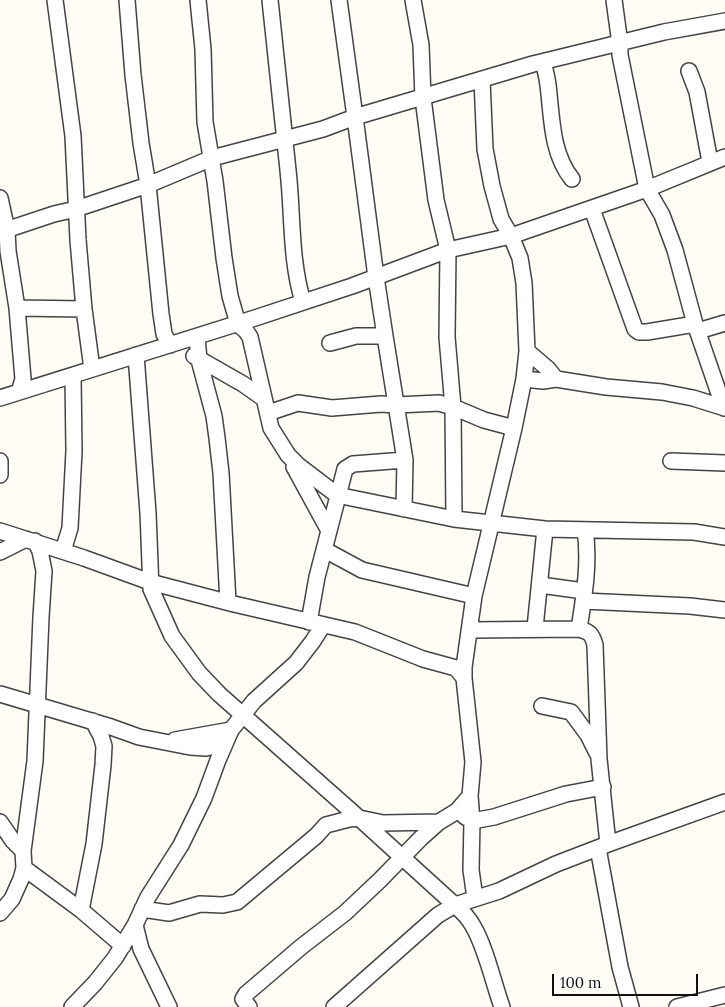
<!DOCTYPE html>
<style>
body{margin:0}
#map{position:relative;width:725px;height:1007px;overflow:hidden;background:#fffdf5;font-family:Lora,serif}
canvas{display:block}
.scale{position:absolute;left:552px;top:974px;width:146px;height:22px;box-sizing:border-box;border:2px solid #111;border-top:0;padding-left:6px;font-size:15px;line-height:18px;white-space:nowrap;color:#111;-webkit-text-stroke:4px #fff;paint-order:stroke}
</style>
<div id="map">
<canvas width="725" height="1007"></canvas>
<div class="scale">100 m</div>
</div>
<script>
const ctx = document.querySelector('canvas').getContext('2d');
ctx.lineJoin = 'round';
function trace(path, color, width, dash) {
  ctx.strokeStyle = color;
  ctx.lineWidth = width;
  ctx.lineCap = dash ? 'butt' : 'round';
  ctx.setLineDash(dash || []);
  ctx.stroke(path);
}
const minor = new Path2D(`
 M 55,0 L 73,136 L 78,240 L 84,309 L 92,369
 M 127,0 L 133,75 L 141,143 L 148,185 L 161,314 L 164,334 L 170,345
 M 198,0 L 203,49 L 205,122 L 215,181 L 224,258 L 230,296 L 238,324 L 246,331 L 250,337 L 271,428 L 288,455 L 299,466 L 337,495 L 454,519 L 545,529 L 694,532 L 725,537
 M 270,0 C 276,57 282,114 288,170 C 293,215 290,259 303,302
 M 413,0 L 421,45 L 423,98 L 436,200 L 448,250 L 447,337 L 453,407 L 454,519
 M 614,0 L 620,44 L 620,55 L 647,189 L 662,215 L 675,250 L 695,324 L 724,408
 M 543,62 C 545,69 547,77 548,85 C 552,117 551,153 572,179
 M 689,71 L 697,92 L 710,162
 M 0,198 L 7,230 L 8,251 L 17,308 L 23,379 L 19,392
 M 592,209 L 635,329 L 639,332 L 647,332 L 695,324
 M 0,232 L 54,214 L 76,209 L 148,185 L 212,158 L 323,129 L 355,117 L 339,0
 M 17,308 L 84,309
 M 698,331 L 725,323
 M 385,336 L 376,277 L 355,117 L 533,64 L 664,32 L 725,21
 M 197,337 L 199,360 L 214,416 L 217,438 L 221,473 L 228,602
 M 330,343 L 356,336 L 385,336 L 405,460 L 404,509
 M 527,351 L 548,369 L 556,379
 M 136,355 L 148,513 L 151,589 L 172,636 L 199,673 L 219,694 L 359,818 L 458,908 C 464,913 469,919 473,926 C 486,948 493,982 502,1007
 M 194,356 L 243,384 L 263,398
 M 524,379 L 543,381 L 556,379 L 606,387 L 662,392 L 693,398 L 725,408
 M 0,398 L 255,318 L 352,286 L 448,250 L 511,236 L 647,189 L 725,157
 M 268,412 L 274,411 L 298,403 L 332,408 L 381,404 L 397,405 L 439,403 L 453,407 L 484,420 L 514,428
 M 0,461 L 0,475
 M 671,461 L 725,463
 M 294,467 L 329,531
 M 0,531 L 84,558 L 150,582 L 234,604 L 355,632 L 423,659 L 456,668 L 464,678
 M 325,550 L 362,570 L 474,596
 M 63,551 L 70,528 L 74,451 L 73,376
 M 0,552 L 26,539
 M 540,585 L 584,591
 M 584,601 L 690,606 L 725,610
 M 309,622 L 317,577 L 345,469 L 353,464 L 405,460
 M 535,628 L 545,529
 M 579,629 C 590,632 592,634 595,645 L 599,759 L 608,844
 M 470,630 L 579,629 C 584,597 590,562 585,530
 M 0,694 L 111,727 L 139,737 L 190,747 L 206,748 L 224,744
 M 542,706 L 571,712 L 588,735 L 597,753
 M 175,740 L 231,730
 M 464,816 L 472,821 L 494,817 L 566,794 L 603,787
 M 0,822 L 13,841 L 23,851
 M 598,848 L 620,967 L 631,1007
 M 24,868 L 81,910 L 123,946
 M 475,898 L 471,870 L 472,821 L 470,796 L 473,762 L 464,678 L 464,667 L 474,596 L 514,428 L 524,379 L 527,351 L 524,283 L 520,258 L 511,236 L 501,219 L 492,186 L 485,149 L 482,80
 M 142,909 L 169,913 L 200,904 L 223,905 L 237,902 L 316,836 L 326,825 L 349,819 L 359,818 L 383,823 L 439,822
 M 81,910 L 94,844 L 103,765 L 104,746 L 101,736 L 93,721
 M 0,913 L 12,899 L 21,879 L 24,868 L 23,851 L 35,761 L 41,617 L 44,571 L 40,551 L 35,541
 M 135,925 L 141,949 L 169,1007
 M 72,1007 L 95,983 L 115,958 L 135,925 L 148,897 L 181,845 L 204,798 L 218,760 L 231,730 L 254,701 L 296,663 L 313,641 L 323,625
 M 249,1007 L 243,999 L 246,994 L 301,947 L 345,913 L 380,880 L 421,838 L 439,822 L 457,811 L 470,796
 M 334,1007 L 438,915 L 455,905 L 499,891 L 556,864 L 608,844 L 725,802
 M 677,1007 L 725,995`);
trace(minor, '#444', 18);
trace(minor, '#fff', 15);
</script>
